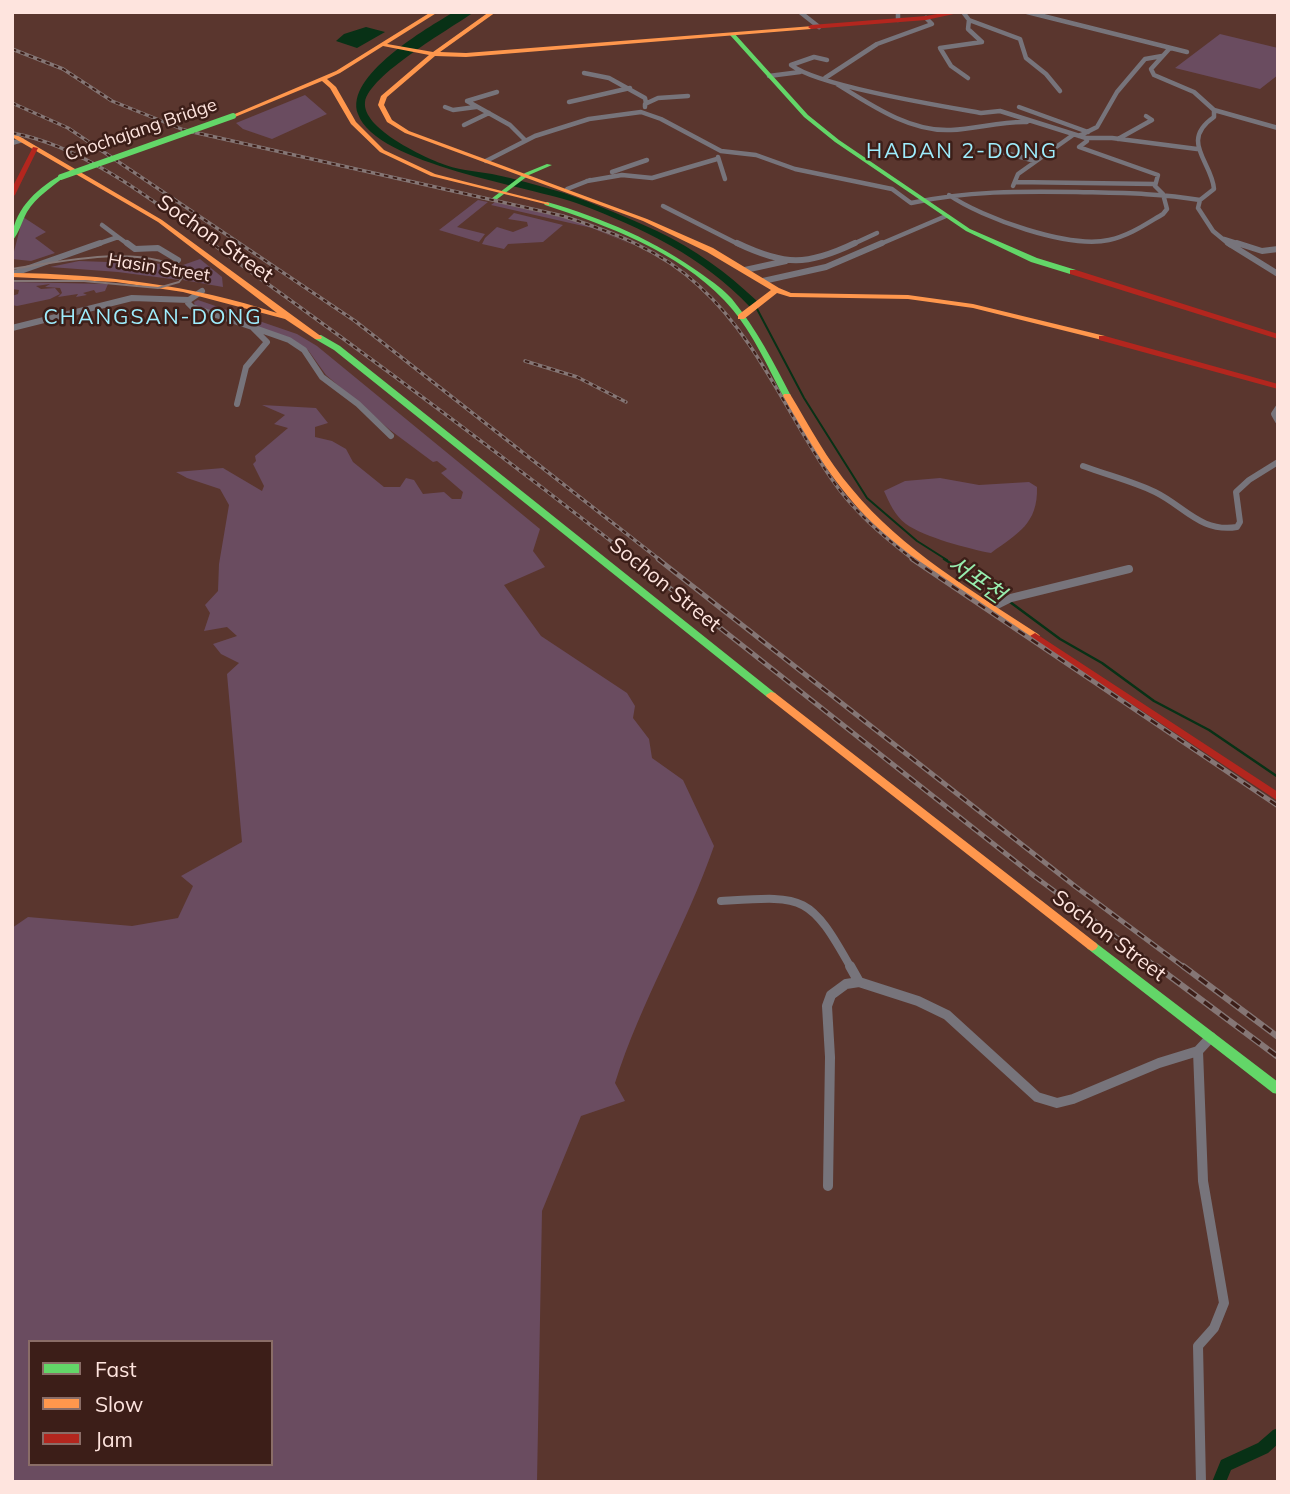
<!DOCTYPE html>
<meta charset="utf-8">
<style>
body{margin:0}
#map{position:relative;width:1290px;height:1494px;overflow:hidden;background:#5a362e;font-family:Mulish,sans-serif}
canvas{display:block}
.frame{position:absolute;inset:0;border:14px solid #fee4de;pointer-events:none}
.legend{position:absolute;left:28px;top:1340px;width:245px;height:126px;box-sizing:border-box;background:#3c1e18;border:2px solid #8a6d67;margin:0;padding:9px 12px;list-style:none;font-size:21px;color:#fee4de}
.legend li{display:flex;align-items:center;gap:14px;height:35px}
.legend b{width:35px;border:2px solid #8a6d67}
</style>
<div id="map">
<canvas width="1290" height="1494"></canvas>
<div class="frame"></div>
<ul class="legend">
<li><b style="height:9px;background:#63d668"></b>Fast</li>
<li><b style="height:9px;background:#ff974d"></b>Slow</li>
<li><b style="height:9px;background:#b3261e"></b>Jam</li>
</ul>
</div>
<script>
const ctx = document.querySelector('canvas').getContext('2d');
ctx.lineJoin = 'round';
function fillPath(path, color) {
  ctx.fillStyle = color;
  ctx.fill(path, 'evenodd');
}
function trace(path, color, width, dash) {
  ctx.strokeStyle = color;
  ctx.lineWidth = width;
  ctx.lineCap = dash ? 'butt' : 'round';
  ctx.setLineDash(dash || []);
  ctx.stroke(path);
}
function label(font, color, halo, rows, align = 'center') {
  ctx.font = font + ' Mulish,"Noto Sans KR",sans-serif';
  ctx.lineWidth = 5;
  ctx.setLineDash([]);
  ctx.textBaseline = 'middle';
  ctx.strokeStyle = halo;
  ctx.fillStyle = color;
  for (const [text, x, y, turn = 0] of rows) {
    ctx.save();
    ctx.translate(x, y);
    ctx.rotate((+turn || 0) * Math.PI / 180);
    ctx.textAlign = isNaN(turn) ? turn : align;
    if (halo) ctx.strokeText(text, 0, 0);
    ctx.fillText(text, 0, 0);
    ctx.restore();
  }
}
fillPath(new Path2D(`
 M 1220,34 L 1278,48 L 1278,75 L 1260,89 L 1175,68 Z
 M 305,95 L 327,114 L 272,139 L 243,129 L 236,123 Z
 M 478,200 L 488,202 L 457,227 L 485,234 L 479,242 L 439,230 Z
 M 495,202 L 578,221 L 635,246 L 592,228 L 491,205 Z
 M 514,213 L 563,225 L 543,242 L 508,244 L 504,249 L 482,244 L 485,238 L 497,227 L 513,232 L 528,226 L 527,222 L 508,219 Z
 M 23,217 L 46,232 L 35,238 L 55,253 L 31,261 L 12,259 Z
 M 200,259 L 222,277 L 223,287 L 183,280 L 187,272 L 183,265 Z
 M 79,261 L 166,264 L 179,268 L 183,274 L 179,280 L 118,272 L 50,267 Z
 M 12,282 L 108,284 L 105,291 L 96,293 L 94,290 L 83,293 L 87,295 L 76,297 L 78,294 L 58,297 L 62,293 L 60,288 L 45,287 L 50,284 L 36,286 L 41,289 L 55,288 L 60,294 L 50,299 L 17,306 L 12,305 L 12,296 L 18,294 L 19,290 L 12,289 Z
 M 198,300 L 297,334 L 317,346 L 540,529 L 533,551 L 545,567 L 504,585 L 541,636 L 627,693 L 635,706 L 633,718 L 649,739 L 652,758 L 683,780 L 714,846 C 686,927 641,1001 615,1083 L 625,1101 L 581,1116 L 542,1211 L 537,1482 L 12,1482 L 12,928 L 28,917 L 132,926 L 178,918 L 193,886 L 181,876 L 242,842 L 227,674 L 239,663 L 221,654 L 213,644 L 237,636 L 227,627 L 204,631 L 210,613 L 205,605 L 218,591 L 219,564 L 229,505 L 220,489 L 187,478 L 176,472 L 223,468 L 262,491 L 264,486 L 253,464 L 256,461 L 255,456 L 288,428 L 274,424 L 285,415 L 262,405 L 316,408 L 328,423 L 315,427 L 315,437 L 332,441 L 346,449 L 353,462 L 384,487 L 400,487 L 406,478 L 414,480 L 423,494 L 444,492 L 452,499 L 461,499 L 463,492 L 441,473 L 447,469 L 437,461 L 433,462 L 390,430 L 326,375 L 308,350 L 195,306 L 194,302 ZM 30,1342 L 271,1342 L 271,1464 L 30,1464 Z
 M 940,478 L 979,485 L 1029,482 L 1037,487 C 1038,524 1018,533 991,553 C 969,549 924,537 906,524 C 895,516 889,502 884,491 L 905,481 Z`), '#6a4c60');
fillPath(new Path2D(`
 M 454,12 L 474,12 C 450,29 369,75 365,102 C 362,128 420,155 440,163 C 456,170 474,171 492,174 C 516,179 540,186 564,193 C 595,204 627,217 657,231 C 695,249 726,272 757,301 L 750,307 C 703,257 643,228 579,204 C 531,186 376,165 358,114 C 344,76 427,28 454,12 Z
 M 366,27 L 385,32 L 357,48 L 336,41 L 344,34 Z`), '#083116');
trace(new Path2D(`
 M 756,307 L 804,398 L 867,498 L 917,541 L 947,560`), '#083116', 2);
trace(new Path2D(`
 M 944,559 L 1005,598
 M 1010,602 L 1060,639 L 1102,663 L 1154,701 L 1209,730 L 1278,777`), '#083116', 2.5);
fillPath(new Path2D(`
 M 1278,1428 L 1278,1444 L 1268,1453 L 1231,1470 L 1226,1482 L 1212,1482 L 1221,1460 L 1258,1443 L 1273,1430 Z`), '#083116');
trace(new Path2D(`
 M 800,12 L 819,27
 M 898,12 L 898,20
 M 963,12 L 969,20 L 1020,39 L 1026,58 L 1046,74 L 1060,91
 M 1027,12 L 1187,52
 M 827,60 L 814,57 L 791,65 C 818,86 941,106 981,113 L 1000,111 L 1086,138 L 1112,138 L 1197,149
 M 584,73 L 609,78 L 645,98 L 646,103
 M 769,76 L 800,72
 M 825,78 L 877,44 L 932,24 L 926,18
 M 968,78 L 951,66 L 940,48 L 982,42 L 968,29 L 969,20
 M 837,84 C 871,105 910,132 951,130 C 977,129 1001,121 1027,122
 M 497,92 L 467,101 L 510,125 L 525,140
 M 569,102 L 630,88
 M 445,107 L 453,110 L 476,107
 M 645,107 L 645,104 L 658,98 L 688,96
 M 1019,107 L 1088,132
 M 1214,110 L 1278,128
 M 464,125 L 489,113
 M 1079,136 L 1097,127 L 1117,92 L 1145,59 L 1162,56
 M 1118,139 L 1152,120 L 1146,116
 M 12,143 L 22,140
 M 991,149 L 1035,161
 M 718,157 L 725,179
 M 486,161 L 535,136 L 589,119 L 641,112 L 661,119 L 721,151 L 756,155 L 795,169 L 892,189 L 911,203 C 966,191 1021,191 1077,192 C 1118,193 1159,193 1200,200 L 1214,189 C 1212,162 1179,141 1214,117 L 1214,110 L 1194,92 L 1154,75 L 1151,69 L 1170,48
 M 612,172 L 647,160
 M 587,181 L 622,175 L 652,178 L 717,159
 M 1015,182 L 1155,184
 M 1013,186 L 1018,174 L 1073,135
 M 567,189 L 590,180
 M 949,195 C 982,218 1069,249 1109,240 C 1129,236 1146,224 1163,214 L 1167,209 L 1163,194 L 1155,186 L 1158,175 L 1079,147 L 1087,141 L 1086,138
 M 1200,200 L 1198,208 L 1213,231 L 1230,245
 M 663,206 L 740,245
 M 118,237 L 129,245
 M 1224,239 L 1243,245
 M 95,245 L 118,237 L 102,225
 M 851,245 L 877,233
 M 878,245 L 946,216`), '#77747b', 4.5);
trace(new Path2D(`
 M 127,243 L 135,249 L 158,248 L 178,260
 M 737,243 C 785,266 807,266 855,243
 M 1228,243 L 1278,274
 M 1237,243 L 1262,251 L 1278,249
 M 745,270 L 786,261
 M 12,274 L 100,243
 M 763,281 L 826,267 L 882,243
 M 189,300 L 188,303 L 192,307 L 252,327 L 267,342 L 246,367 L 237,404
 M 252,327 L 289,340 L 304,350 L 322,377 L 358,404 L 391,436
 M 12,328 L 132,298 L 189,300 L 202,291
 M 1278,408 L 1274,414 L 1278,421
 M 1083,466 C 1107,475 1132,481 1155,492 C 1184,506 1201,533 1237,527 L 1240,522 L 1236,492 L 1249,480 L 1278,462`), '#77747b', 6);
trace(new Path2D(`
 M 993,607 L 1011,598 L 1129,569
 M 721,901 C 804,896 809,893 851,968`), '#77747b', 8);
trace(new Path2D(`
 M 850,966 L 859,982
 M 828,1186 L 830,1057 L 827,1006 L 831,995 L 846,984 L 859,982 L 918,1001 L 947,1015 L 1037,1097 L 1057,1103 L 1073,1099 L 1159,1063 L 1198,1051
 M 1201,1482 L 1198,1346 L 1214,1328 L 1224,1303 L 1203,1181 L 1198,1051 L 1211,1037`), '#77747b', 10);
fillPath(new Path2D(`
 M 730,33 L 734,33 L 808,115 L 839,140 L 970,229 L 1037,258 L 1076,270 L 1076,274 L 1070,274 L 1031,262 L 966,231 L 835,142 L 804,117 L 730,35 Z
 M 547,164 L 552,165 L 529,175 L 496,200 L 491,199 L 525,173 Z
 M 59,176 L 64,177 C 51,188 37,196 27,212 C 22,221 19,234 12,241 C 12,212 35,190 59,176 Z
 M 547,202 C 603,218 656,241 703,275 C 713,282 724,290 732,299 C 756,328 774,363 791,396 L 790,398 L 784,398 L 783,396 C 766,363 750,327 724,300 C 677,251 608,226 545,205 L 544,204 Z
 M 315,335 L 321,335 L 340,346 L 775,693 L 776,695 L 775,697 L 767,697 L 334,350 L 315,339 Z
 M 1092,941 L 1096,943 L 1278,1082 L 1278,1094 L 1273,1093 L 1088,949 L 1086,946 L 1088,943 Z`), '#63d668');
fillPath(new Path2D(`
 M 431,12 L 438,12 L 387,44 L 433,52 L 489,12 L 496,12 L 440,52 L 466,53 L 813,26 L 813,28 L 811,29 L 466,57 L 435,56 L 387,97 L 384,105 L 392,120 L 409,131 L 647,219 L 713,248 L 779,288 L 791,293 L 908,295 L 973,304 L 1105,336 L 1106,338 L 1102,340 L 973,308 L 908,299 L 790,297 L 777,293 L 744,319 L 738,319 L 738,315 L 771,290 L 707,252 L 643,221 L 405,133 L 387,122 L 378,105 L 381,96 L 429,55 L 383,46 L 340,73 L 327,79 L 336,87 L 356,122 L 384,150 L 435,174 L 549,203 L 549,205 L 431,176 L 380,152 L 351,124 L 330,88 L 322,81 L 235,117 L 230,116 L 336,71 Z
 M 12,132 L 162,220 L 322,337 L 321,339 L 315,339 L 285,319 L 183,292 L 116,282 L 12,277 L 12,273 C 103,274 191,285 277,313 L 158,222 L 12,137 Z
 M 784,394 L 790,394 C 810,427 827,460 852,489 C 902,550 973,591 1038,634 L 1040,636 L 1038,638 L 1032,638 C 971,599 906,561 857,507 C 827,473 804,435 783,396 Z
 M 771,692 L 775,693 L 1096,943 L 1098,946 L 1096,949 L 1092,951 L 1088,949 L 767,697 L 766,695 Z`), '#ff974d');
fillPath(new Path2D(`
 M 949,12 L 963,12 L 926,20 L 811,29 L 808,27 L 811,25 L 926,16 Z
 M 33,147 L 38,148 L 15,195 L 12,197 L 12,188 Z
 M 1070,270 L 1076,270 L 1278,334 L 1278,339 L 1070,274 Z
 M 1099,336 L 1105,336 L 1278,384 L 1278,389 L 1099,340 Z
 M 1035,633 L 1278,792 L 1278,801 L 1032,638 L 1030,636 Z`), '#b3261e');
trace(new Path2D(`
 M 12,269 C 58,262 147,242 186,273 L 179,282 L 158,288 L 84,281 L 12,281`), '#857675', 2);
const railFar2 = new Path2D(`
 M 12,49 L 63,69 L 112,101 L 184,130 L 563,216 C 612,232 661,250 699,286 C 758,339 787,415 831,478 C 853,511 883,536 914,560
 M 12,103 L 68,128 L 355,321 L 660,560
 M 12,133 C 92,147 174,217 240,264 C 374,360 506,458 635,560
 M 525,361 L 577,377 L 626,402`);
const railFar1 = new Path2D(`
 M 633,559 L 1034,876 L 1158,968
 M 658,559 L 1076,887 L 1185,968
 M 912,559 L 1278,806`);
const rail = new Path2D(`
 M 1156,966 L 1278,1057
 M 1183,966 L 1278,1037`);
trace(railFar2, '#857675', 3.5);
trace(railFar1, '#857675', 5);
trace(rail, '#857675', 6);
trace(railFar2, '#3c1e18', 2, [4.5]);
trace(railFar1, '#3c1e18', 2.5, [8]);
trace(rail, '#3c1e18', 3.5, [10]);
trace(new Path2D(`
 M 61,177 L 233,116`), '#63d668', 6);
label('18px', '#fee4de', '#3c1e18', [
 ["Chochajang Bridge",141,130,-19],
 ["Hasin Street",159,268,9]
]);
ctx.letterSpacing = '2px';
label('21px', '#9eedfd', '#3c1e18', [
 ["HADAN 2-DONG",962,152],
 ["CHANGSAN-DONG",153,318]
]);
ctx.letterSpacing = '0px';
label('21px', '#fee4de', '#3c1e18', [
 ["Sochon Street",215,239,35],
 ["Sochon Street",665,585,39],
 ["Sochon Street",1109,936,37]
]);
label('italic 23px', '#97edae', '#3c1e18', [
 ["서포천",976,580,35]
]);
</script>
